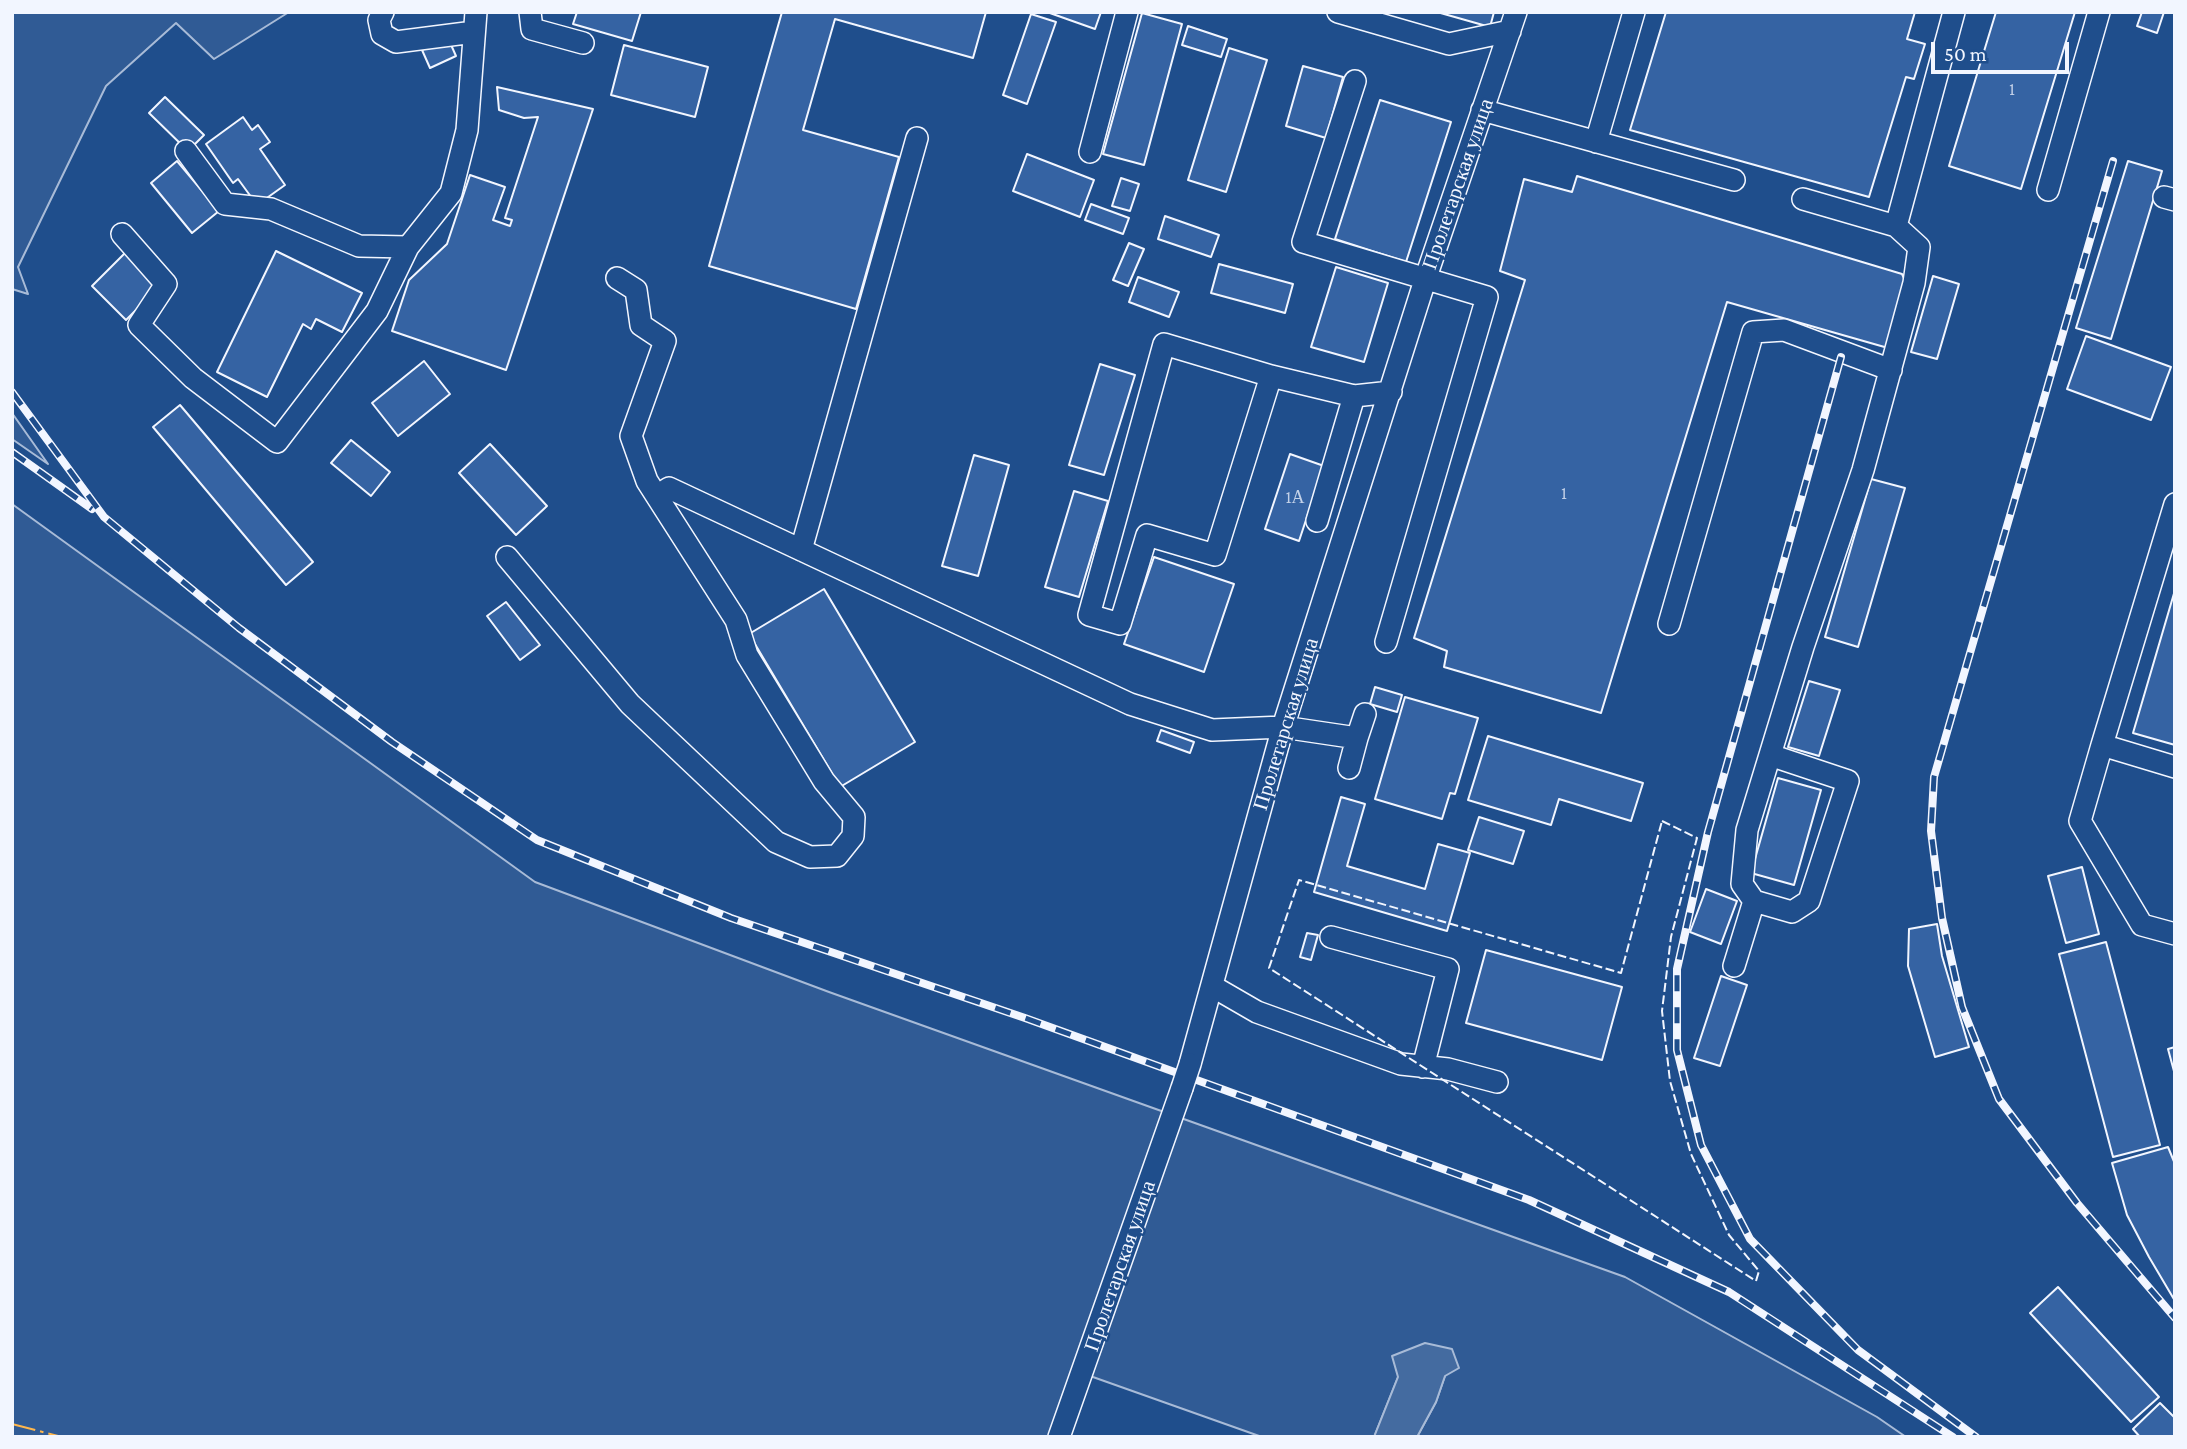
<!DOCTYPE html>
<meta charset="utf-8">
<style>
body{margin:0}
#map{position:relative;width:2187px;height:1449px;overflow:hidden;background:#1f4e8c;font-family:"Crimson Pro",serif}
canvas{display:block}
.frame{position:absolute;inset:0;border:14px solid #f2f6ff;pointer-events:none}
.scale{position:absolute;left:1931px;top:42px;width:138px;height:32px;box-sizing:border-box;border:4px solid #f2f6ff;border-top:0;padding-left:9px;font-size:21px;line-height:24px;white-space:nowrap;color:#f2f6ff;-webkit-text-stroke:5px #1f4e8c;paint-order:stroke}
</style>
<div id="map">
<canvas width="2187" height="1449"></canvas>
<div class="frame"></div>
<div class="scale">50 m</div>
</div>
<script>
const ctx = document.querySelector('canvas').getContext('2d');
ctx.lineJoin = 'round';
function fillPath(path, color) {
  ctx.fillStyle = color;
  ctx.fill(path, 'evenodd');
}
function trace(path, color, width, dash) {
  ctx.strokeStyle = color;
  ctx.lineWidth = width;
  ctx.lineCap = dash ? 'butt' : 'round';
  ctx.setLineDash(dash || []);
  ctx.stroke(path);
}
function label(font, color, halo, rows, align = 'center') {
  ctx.font = font + ' "Crimson Pro",serif';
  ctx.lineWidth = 5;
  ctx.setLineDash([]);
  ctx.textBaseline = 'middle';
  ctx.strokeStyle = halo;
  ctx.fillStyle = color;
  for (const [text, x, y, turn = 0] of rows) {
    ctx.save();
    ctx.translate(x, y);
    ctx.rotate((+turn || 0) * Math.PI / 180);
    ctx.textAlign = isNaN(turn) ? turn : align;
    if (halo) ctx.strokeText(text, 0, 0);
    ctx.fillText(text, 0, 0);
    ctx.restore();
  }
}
const built = new Path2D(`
 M 12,12 L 289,12 L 214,59 L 176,23 L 106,86 L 18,267 L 28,294 L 12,289 Z
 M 12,413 L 48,464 L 12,439 Z
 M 12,504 L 535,882 L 829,992 L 1625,1277 L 1877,1417 L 1906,1437 L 1417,1437 L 1436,1402 L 1445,1376 L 1398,1377 L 1374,1437 L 1262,1437 L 1076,1371 L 1053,1437 L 12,1437 Z`);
fillPath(built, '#305b95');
trace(built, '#a8bbd7', 2);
const water = new Path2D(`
 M 1425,1343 L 1452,1349 L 1459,1368 L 1445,1376 L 1436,1402 L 1417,1437 L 1374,1437 L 1398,1377 L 1392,1356 Z`);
fillPath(water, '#446ba0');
trace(water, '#a8bbd7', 2);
const building = new Path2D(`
 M 577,12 L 641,12 L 632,41 L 573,24 Z
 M 782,12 L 986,12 L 973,58 L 835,19 L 803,130 L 899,157 L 856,309 L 709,266 Z
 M 1047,12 L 1101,12 L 1095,29 Z
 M 1437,12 L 1494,12 L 1490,27 Z
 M 1666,12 L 1915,12 L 1907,39 L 1925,44 L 1914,79 L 1906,77 L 1869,197 L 1630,130 Z
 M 1996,12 L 2075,12 L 2021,189 L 1949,166 Z
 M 2142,12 L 2164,12 L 2157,33 L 2137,26 Z
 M 1142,13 L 1182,24 L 1144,165 L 1103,154 Z
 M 1031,14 L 1056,22 L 1027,104 L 1003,95 Z
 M 1188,26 L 1227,39 L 1221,57 L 1182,45 Z
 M 448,38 L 456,56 L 430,68 L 422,50 Z
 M 624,45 L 708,67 L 695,117 L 611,95 Z
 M 1229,48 L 1267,60 L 1226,192 L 1188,180 Z
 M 1303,66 L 1343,77 L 1326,138 L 1286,126 Z
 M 497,87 L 593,109 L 506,370 L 392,331 L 409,280 L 447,244 L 470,175 L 505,187 L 493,220 L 510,226 L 512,220 L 505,218 L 538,117 L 524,118 L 499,110 Z
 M 165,97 L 204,135 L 188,151 L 149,113 Z
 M 1380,100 L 1451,122 L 1406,262 L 1335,239 Z
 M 243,117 L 252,130 L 258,125 L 270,142 L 260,149 L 285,185 L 257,205 L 238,179 L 233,183 L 206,144 Z
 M 1027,154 L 1094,180 L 1080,217 L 1013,191 Z
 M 177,161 L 219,211 L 192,233 L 151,183 Z
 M 2128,161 L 2162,171 L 2111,339 L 2076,328 Z
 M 1577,176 L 1902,274 L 1907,285 L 1888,348 L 1727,302 L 1601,713 L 1444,667 L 1447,651 L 1414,638 L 1525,280 L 1500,271 L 1524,179 L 1572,192 Z
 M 1121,178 L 1139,184 L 1130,211 L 1112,206 Z
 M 1091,204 L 1129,218 L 1123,234 L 1085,220 Z
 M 1165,216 L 1219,235 L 1211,257 L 1158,239 Z
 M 1129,243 L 1144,249 L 1128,286 L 1113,280 Z
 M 276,251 L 362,293 L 342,332 L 316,319 L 311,329 L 303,324 L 267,397 L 217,372 Z
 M 125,253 L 159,287 L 126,320 L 92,286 Z
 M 1219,264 L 1293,284 L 1285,313 L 1211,293 Z
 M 1336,267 L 1388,283 L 1364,362 L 1311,347 Z
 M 1933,276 L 1959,284 L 1937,359 L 1911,352 Z
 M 1138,277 L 1179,292 L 1169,317 L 1129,302 Z
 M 2086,336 L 2171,367 L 2151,420 L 2067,389 Z
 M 424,361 L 450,394 L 398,436 L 372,403 Z
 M 1100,364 L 1135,375 L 1104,475 L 1069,465 Z
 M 180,405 L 313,562 L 286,585 L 153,427 Z
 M 351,440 L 390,472 L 371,496 L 331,463 Z
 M 490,444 L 547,506 L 516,535 L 459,473 Z
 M 1290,454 L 1324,466 L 1299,541 L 1265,529 Z
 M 974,455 L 1009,465 L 978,576 L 942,566 Z
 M 1871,479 L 1905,488 L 1858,647 L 1825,637 Z
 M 1074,491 L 1108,501 L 1079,597 L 1045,587 Z
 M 1154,557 L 1234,584 L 1204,672 L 1124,644 Z
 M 824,589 L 915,742 L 840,787 L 749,634 Z
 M 2175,590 L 2175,745 L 2133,733 Z
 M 506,602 L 540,645 L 520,660 L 487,616 Z
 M 1809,681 L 1840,690 L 1819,756 L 1788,747 Z
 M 1375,687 L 1402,695 L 1397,712 L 1370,704 Z
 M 1405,697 L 1478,718 L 1455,794 L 1450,793 L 1442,819 L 1375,799 Z
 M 1161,730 L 1194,742 L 1190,753 L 1157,741 Z
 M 1488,736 L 1643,783 L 1631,821 L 1559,799 L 1551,825 L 1468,800 Z
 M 1778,778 L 1821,790 L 1794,885 L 1751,873 Z
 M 1341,797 L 1365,804 L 1347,866 L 1425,889 L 1438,844 L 1470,853 L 1447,931 L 1314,892 Z
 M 1479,817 L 1524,831 L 1513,864 L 1468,850 Z
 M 2082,867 L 2099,934 L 2066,943 L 2048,876 Z
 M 1706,889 L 1737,901 L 1721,944 L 1690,932 Z
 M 1937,924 L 1942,956 L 1969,1047 L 1935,1057 L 1908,966 L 1909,929 Z
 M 1307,933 L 1318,935 L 1311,960 L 1300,957 Z
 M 2106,942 L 2160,1145 L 2113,1157 L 2059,954 Z
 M 1486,950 L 1622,987 L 1602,1060 L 1466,1023 Z
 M 1721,976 L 1747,985 L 1720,1066 L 1694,1058 Z
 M 2175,1047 L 2175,1075 L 2168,1049 Z
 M 2168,1147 L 2175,1164 L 2175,1301 L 2149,1257 L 2127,1215 L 2112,1163 Z
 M 2058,1287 L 2159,1397 L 2131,1422 L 2030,1313 Z
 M 2160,1403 L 2175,1418 L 2175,1437 L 2140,1437 L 2133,1429 Z`);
fillPath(building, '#3563a3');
trace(building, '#f2f6ff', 2);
const minor = new Path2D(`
 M 383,12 L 379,20 L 382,34 L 396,42 L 474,32
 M 530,12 L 532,29 L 583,43
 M 1338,12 L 1449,44 L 1510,31
 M 1355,81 L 1303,242 L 1487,297 L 1386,642
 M 1482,110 L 1734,180
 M 1596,142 L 1634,12
 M 186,151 L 225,204 L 271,209 L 359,246 L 408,247
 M 1090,152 L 1127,12
 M 2048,190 L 2099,12
 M 2164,197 L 2175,200
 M 1896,226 L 1954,12
 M 122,234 L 166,284 L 139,325 L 193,378 L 277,442 L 377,311 L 408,247 L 451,193 L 467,130 L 476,12
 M 1271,376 L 1164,344 L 1089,615 L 1120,624 L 1147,535 L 1215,555 L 1271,376 L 1354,396
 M 658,495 L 669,488 L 1130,704 L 1212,730 L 1283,727 L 1357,738 L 1349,768
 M 2175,504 L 2102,745 L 2175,767
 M 1317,521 L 1354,396 L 1391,392
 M 801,550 L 917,138
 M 507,557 L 630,704 L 776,842 L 810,857 L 837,856 L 853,836 L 854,817 L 824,781 L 747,655 L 736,620 L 647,481 L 631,436 L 665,341 L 641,325 L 636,290 L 617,278
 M 1669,624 L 1753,332 L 1784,330 L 1891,370
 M 1357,738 L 1365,714
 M 2102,745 L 2080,821 L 2142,925 L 2175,934
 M 1770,755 L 1848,781 L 1809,901 L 1792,912 L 1754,901 L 1742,884 L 1747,830 L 1803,647 L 1863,470 L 1914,283 L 1919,247 L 1896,226 L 1803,199
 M 1331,937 L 1448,969 L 1423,1067
 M 1734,966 L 1754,901
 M 1212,986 L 1257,1012 L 1401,1064 L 1448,1069 L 1497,1082
 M 1190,1064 L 1283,727 L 1426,277 L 1516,12
 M 1059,1437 L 1182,1088`);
trace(minor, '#f2f6ff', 24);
trace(minor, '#1f4e8c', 21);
const rail = new Path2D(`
 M 2113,161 L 1934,777 L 1931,831 L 1942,918 L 1962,1007 L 1999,1099 L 2077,1203 L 2175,1318
 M 1841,357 L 1708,832 L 1677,969 L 1677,1050 L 1701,1145 L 1750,1239 L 1858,1350 L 1976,1437
 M 12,392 L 104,517 L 239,628 L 392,742 L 537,840 L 731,918 L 1025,1018 L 1529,1200 L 1729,1292 L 1953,1437
 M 12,452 L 92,509`);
trace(rail, '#f2f6ff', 8);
trace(rail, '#1f4e8c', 5, [16]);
const minorBridge = new Path2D(`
 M 1182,1088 L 1190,1064`);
trace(minorBridge, '#f2f6ff', 24, []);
trace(minorBridge, '#1f4e8c', 21);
trace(new Path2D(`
 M 1662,821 L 1697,838 L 1671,937 L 1662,1011 L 1670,1081 L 1691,1154 L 1729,1235 L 1759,1271 L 1756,1281 L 1269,968 L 1299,880 L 1621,973 Z`), '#f2f6ff', 2, [9, 3.5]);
trace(new Path2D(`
 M 12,1424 L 62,1437`), '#ffb74d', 2, [24, 5, 3.5, 5]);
label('18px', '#c3d1e8', null, [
 ["1",2012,89],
 ["1",1564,493],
 ["1А",1295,497]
]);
label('21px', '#f2f6ff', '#1f4e8c', [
 ["Пролетарская улица",1458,184,-71],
 ["Пролетарская улица",1286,724,-73],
 ["Пролетарская улица",1120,1266,-71]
]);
</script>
